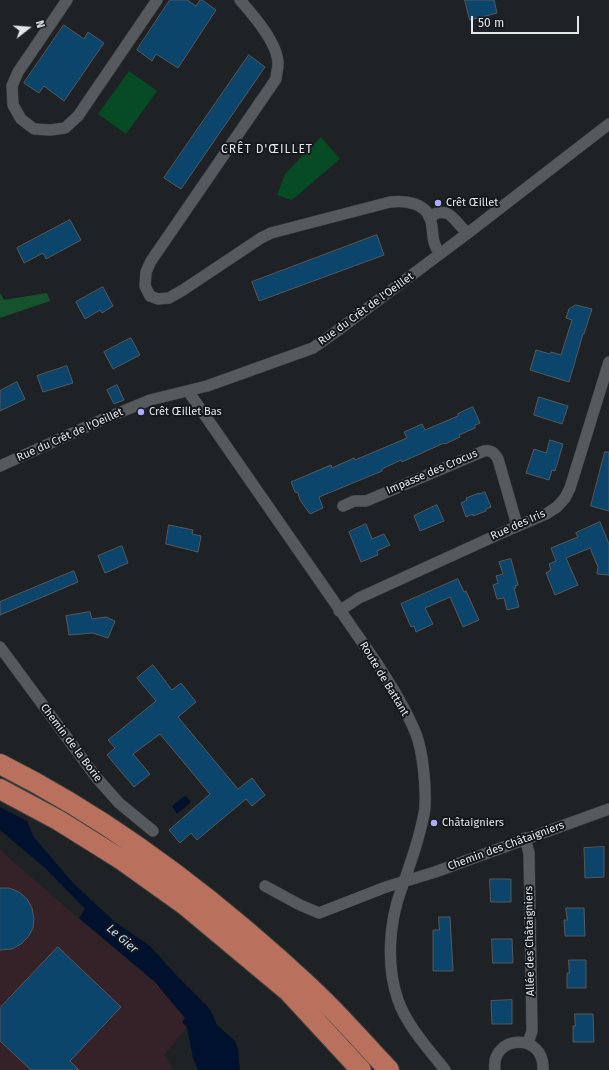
<!DOCTYPE html>
<meta charset="utf-8">
<style>
body{margin:0}
#map{position:relative;width:609px;height:1070px;overflow:hidden;background:#1e2225;font-family:"Fira Sans",sans-serif}
canvas{display:block}
.north{position:absolute;left:8px;top:8px;width:40px;height:40px;-webkit-text-stroke:3px #15181b;paint-order:stroke;rotate:73deg;font-size:11px;font-weight:700;line-height:16px;text-align:center;color:#e4e6e8}
.north::after{content:'';display:block;margin:auto;width:14px;height:18px;background:#e4e6e8;clip-path:polygon(50% 0,100% 100%,50% 72%,0 100%)}
.scale{position:absolute;left:471px;top:16px;width:108px;height:18px;box-sizing:border-box;border:2px solid #e4e6e8;border-top:0;padding-left:5px;font-size:12px;line-height:14px;white-space:nowrap;color:#e4e6e8;-webkit-text-stroke:3px #15181b;paint-order:stroke}
</style>
<div id="map">
<canvas width="609" height="1070"></canvas>
<div class="north">N</div>
<div class="scale">50 m</div>
</div>
<script>
const ctx = document.querySelector('canvas').getContext('2d');
ctx.lineJoin = 'round';
function fillPath(path, color) {
  ctx.fillStyle = color;
  ctx.fill(path, 'evenodd');
}
function trace(path, color, width, dash) {
  ctx.strokeStyle = color;
  ctx.lineWidth = width;
  ctx.lineCap = dash ? 'butt' : 'round';
  ctx.setLineDash(dash || []);
  ctx.stroke(path);
}
function label(font, color, halo, rows, align = 'center') {
  ctx.font = font + ' "Fira Sans",sans-serif';
  ctx.lineWidth = 4;
  ctx.setLineDash([]);
  ctx.textBaseline = 'middle';
  ctx.strokeStyle = halo;
  ctx.fillStyle = color;
  for (const [text, x, y, turn = 0] of rows) {
    ctx.save();
    ctx.translate(x, y);
    ctx.rotate((+turn || 0) * Math.PI / 180);
    ctx.textAlign = isNaN(turn) ? turn : align;
    if (halo) ctx.strokeText(text, 0, 0);
    ctx.fillText(text, 0, 0);
    ctx.restore();
  }
}
fillPath(new Path2D(`
 M 0,850 L 72,913 L 155,982 L 186,1019 L 182,1022 L 187,1027 L 164,1055 L 174,1070 L 0,1070 Z`), '#352228');
fillPath(new Path2D(`
 M 129,71 L 157,91 L 126,134 L 98,114 Z
 M 321,137 L 340,159 L 292,200 L 277,195 L 285,174 Z`), '#064b24');
fillPath(new Path2D(`
 M 0,293 L 4,300 L 47,293 L 50,301 L 0,318 Z`), '#16522c');
fillPath(new Path2D(`
 M 185,796 L 189,799 L 190,803 L 177,814 L 172,806 Z
 M 0,807 L 27,821 L 33,836 L 73,883 L 115,922 L 150,946 L 176,975 L 207,1006 L 211,1011 L 217,1025 L 235,1041 L 238,1049 L 240,1070 L 198,1070 L 193,1058 L 187,1027 L 182,1022 L 185,1018 L 155,982 L 79,918 L 85,909 L 46,869 L 0,830 Z`), '#00112d');
const building = new Path2D(`
 M 170,0 L 187,0 L 196,6 L 200,0 L 202,0 L 216,10 L 178,68 L 156,54 L 152,61 L 137,50 Z
 M 465,0 L 494,0 L 497,13 L 470,20 Z
 M 64,25 L 84,39 L 88,32 L 104,43 L 64,101 L 44,86 L 39,93 L 24,83 Z
 M 249,55 L 265,67 L 181,189 L 164,178 Z
 M 70,220 L 81,240 L 46,259 L 43,253 L 24,263 L 17,248 Z
 M 377,235 L 384,255 L 259,301 L 252,282 Z
 M 103,287 L 113,306 L 102,313 L 100,310 L 85,319 L 76,302 Z
 M 576,305 L 592,309 L 584,334 L 583,334 L 569,382 L 530,370 L 536,350 L 550,354 L 551,352 L 561,355 L 572,320 L 566,318 L 569,309 Z
 M 131,338 L 140,355 L 113,369 L 104,352 Z
 M 67,366 L 73,383 L 43,392 L 37,376 Z
 M 17,382 L 25,399 L 0,411 L 0,391 Z
 M 117,385 L 124,400 L 114,404 L 107,390 Z
 M 539,397 L 568,406 L 562,424 L 534,415 Z
 M 473,407 L 480,423 L 475,425 L 475,428 L 459,435 L 460,437 L 445,444 L 444,443 L 402,462 L 401,460 L 382,469 L 382,471 L 319,497 L 323,508 L 310,514 L 300,500 L 298,493 L 295,492 L 291,482 L 331,465 L 332,468 L 354,458 L 355,460 L 407,438 L 404,432 L 422,424 L 425,430 L 458,416 L 458,414 Z
 M 550,440 L 563,444 L 555,471 L 552,470 L 549,480 L 526,473 L 534,449 L 546,453 Z
 M 605,452 L 609,452 L 609,511 L 591,506 Z
 M 485,492 L 491,507 L 486,509 L 486,511 L 473,516 L 473,514 L 466,517 L 461,503 L 467,500 L 466,498 L 479,493 L 479,494 Z
 M 437,505 L 444,521 L 420,531 L 414,516 Z
 M 600,522 L 609,544 L 609,575 L 597,574 L 598,567 L 590,548 L 566,558 L 578,585 L 555,595 L 546,573 L 551,570 L 549,564 L 556,561 L 551,548 L 578,537 L 576,533 Z
 M 366,524 L 372,539 L 384,534 L 390,545 L 377,551 L 378,555 L 361,562 L 349,532 Z
 M 169,525 L 193,530 L 192,534 L 201,536 L 198,552 L 166,544 Z
 M 122,546 L 128,563 L 105,573 L 98,556 Z
 M 511,559 L 518,585 L 515,586 L 516,588 L 514,588 L 519,607 L 507,610 L 504,598 L 497,599 L 493,585 L 498,583 L 496,576 L 503,574 L 499,562 Z
 M 74,571 L 78,582 L 0,615 L 0,602 Z
 M 458,579 L 464,592 L 466,591 L 479,620 L 463,627 L 450,597 L 425,608 L 433,624 L 416,632 L 414,626 L 411,627 L 401,604 Z
 M 90,612 L 92,619 L 106,617 L 115,621 L 108,638 L 93,633 L 69,635 L 66,616 Z
 M 153,665 L 172,690 L 181,683 L 196,702 L 178,717 L 238,789 L 252,778 L 265,795 L 252,806 L 246,799 L 197,840 L 191,833 L 180,843 L 169,830 L 210,794 L 160,734 L 133,754 L 150,774 L 134,787 L 107,755 L 115,748 L 108,740 L 156,701 L 137,678 Z
 M 604,847 L 604,877 L 585,878 L 584,848 Z
 M 490,879 L 511,879 L 511,902 L 491,902 Z
 M 0,888 L 9,888 L 19,892 L 27,899 L 32,908 L 34,918 L 33,928 L 28,937 L 21,944 L 12,949 L 0,950 Z
 M 566,908 L 584,908 L 585,936 L 565,936 L 564,920 L 567,920 Z
 M 439,917 L 450,917 L 453,971 L 433,971 L 433,930 L 439,930 Z
 M 492,939 L 512,939 L 513,963 L 493,963 Z
 M 58,947 L 121,1007 L 70,1061 L 79,1070 L 31,1070 L 0,1041 L 0,1008 Z
 M 569,960 L 586,960 L 586,988 L 567,988 L 567,973 L 569,973 Z
 M 512,1000 L 512,1024 L 492,1024 L 491,1001 Z
 M 575,1014 L 593,1014 L 594,1042 L 573,1042 L 573,1026 L 575,1026 Z`);
fillPath(building, '#0b456c');
trace(building, '#55595d', 1);
const street = new Path2D(`
 M 67,0 L 18,72 L 12,86 L 13,105 L 21,119 L 34,129 L 50,130 L 65,128 L 78,116 L 157,0
 M 240,0 C 253,15 278,43 278,64 C 278,69 276,75 276,79 L 151,261 L 146,272 L 145,286 L 150,296 L 158,299 L 169,298 L 183,290 L 261,238 L 271,233 L 390,202 C 405,200 427,203 431,221 C 434,235 431,242 440,254
 M 429,217 C 451,204 453,222 468,233
 M 188,391 L 378,665 C 392,687 406,709 416,734 C 423,752 426,786 425,806 C 425,812 423,818 422,823 C 417,846 409,868 401,890 C 389,923 386,966 398,1000 C 407,1026 428,1048 445,1070
 M 0,466 L 106,418 L 150,400 L 207,386 L 313,348 L 337,331 L 468,233 L 609,124
 M 343,506 L 354,501 L 366,501 L 484,451 C 491,450 494,452 498,459 L 517,525
 M 339,611 L 359,598 L 497,535 L 546,514 L 557,507 L 565,498 L 570,488 L 609,362
 M 0,647 L 96,777 L 119,803 L 153,831
 M 525,838 L 529,853 L 532,1031 L 528,1043
 M 265,886 L 300,905 L 319,913 L 386,887 L 435,872 L 609,809
 M 495,1070 C 490,1035 545,1031 543,1070`);
const highway = new Path2D(`
 M 0,764 C 102,815 195,884 280,960 C 293,972 307,984 320,997 C 344,1020 366,1046 389,1070
 M 0,789 L 58,820 L 122,860 L 185,905 L 288,991 L 361,1070`);
trace(street, '#3d4042', 12);
trace(highway, '#3d4042', 22);
trace(street, '#565a5d', 11);
trace(highway, '#b9705c', 20);
for (const [x, y, r, color] of [
 [438,203,4,"#adaefb"],
 [141,412,4,"#adaefb"],
 [434,823,4,"#adaefb"]
]) {
  const dot = new Path2D();
  dot.arc(x, y, r, 0, 2 * Math.PI);
  ctx.fillStyle = color;
  ctx.fill(dot);
  trace(dot, '#15181b', 1.5);
}
label('11px', '#e4e6e8', '#15181b', [
 ["Crêt Œillet",446,203],
 ["Crêt Œillet Bas",149,412],
 ["Châtaigniers",442,823]
], 'left');
label('11px', '#e4e6e8', '#15181b', [
 ["Rue du Crêt de l'Oeillet",366,309,-36],
 ["Rue du Crêt de l'Oeillet",70,435,-24],
 ["Impasse des Crocus",432,472,-23],
 ["Rue des Iris",518,525,-24],
 ["Route de Battant",384,679,59],
 ["Chemin de la Borie",71,743,53],
 ["Chemin des Châtaigniers",506,846,-20],
 ["Allée des Châtaigniers",530,941,-91]
]);
ctx.letterSpacing = '1px';
label('12px', '#e4e6e8', '#15181b', [
 ["CRÊT D'ŒILLET",267,150]
]);
ctx.letterSpacing = '0px';
label('italic 12px', '#bedbfd', '#15181b', [
 ["Le Gier",122,939,41]
]);
</script>
